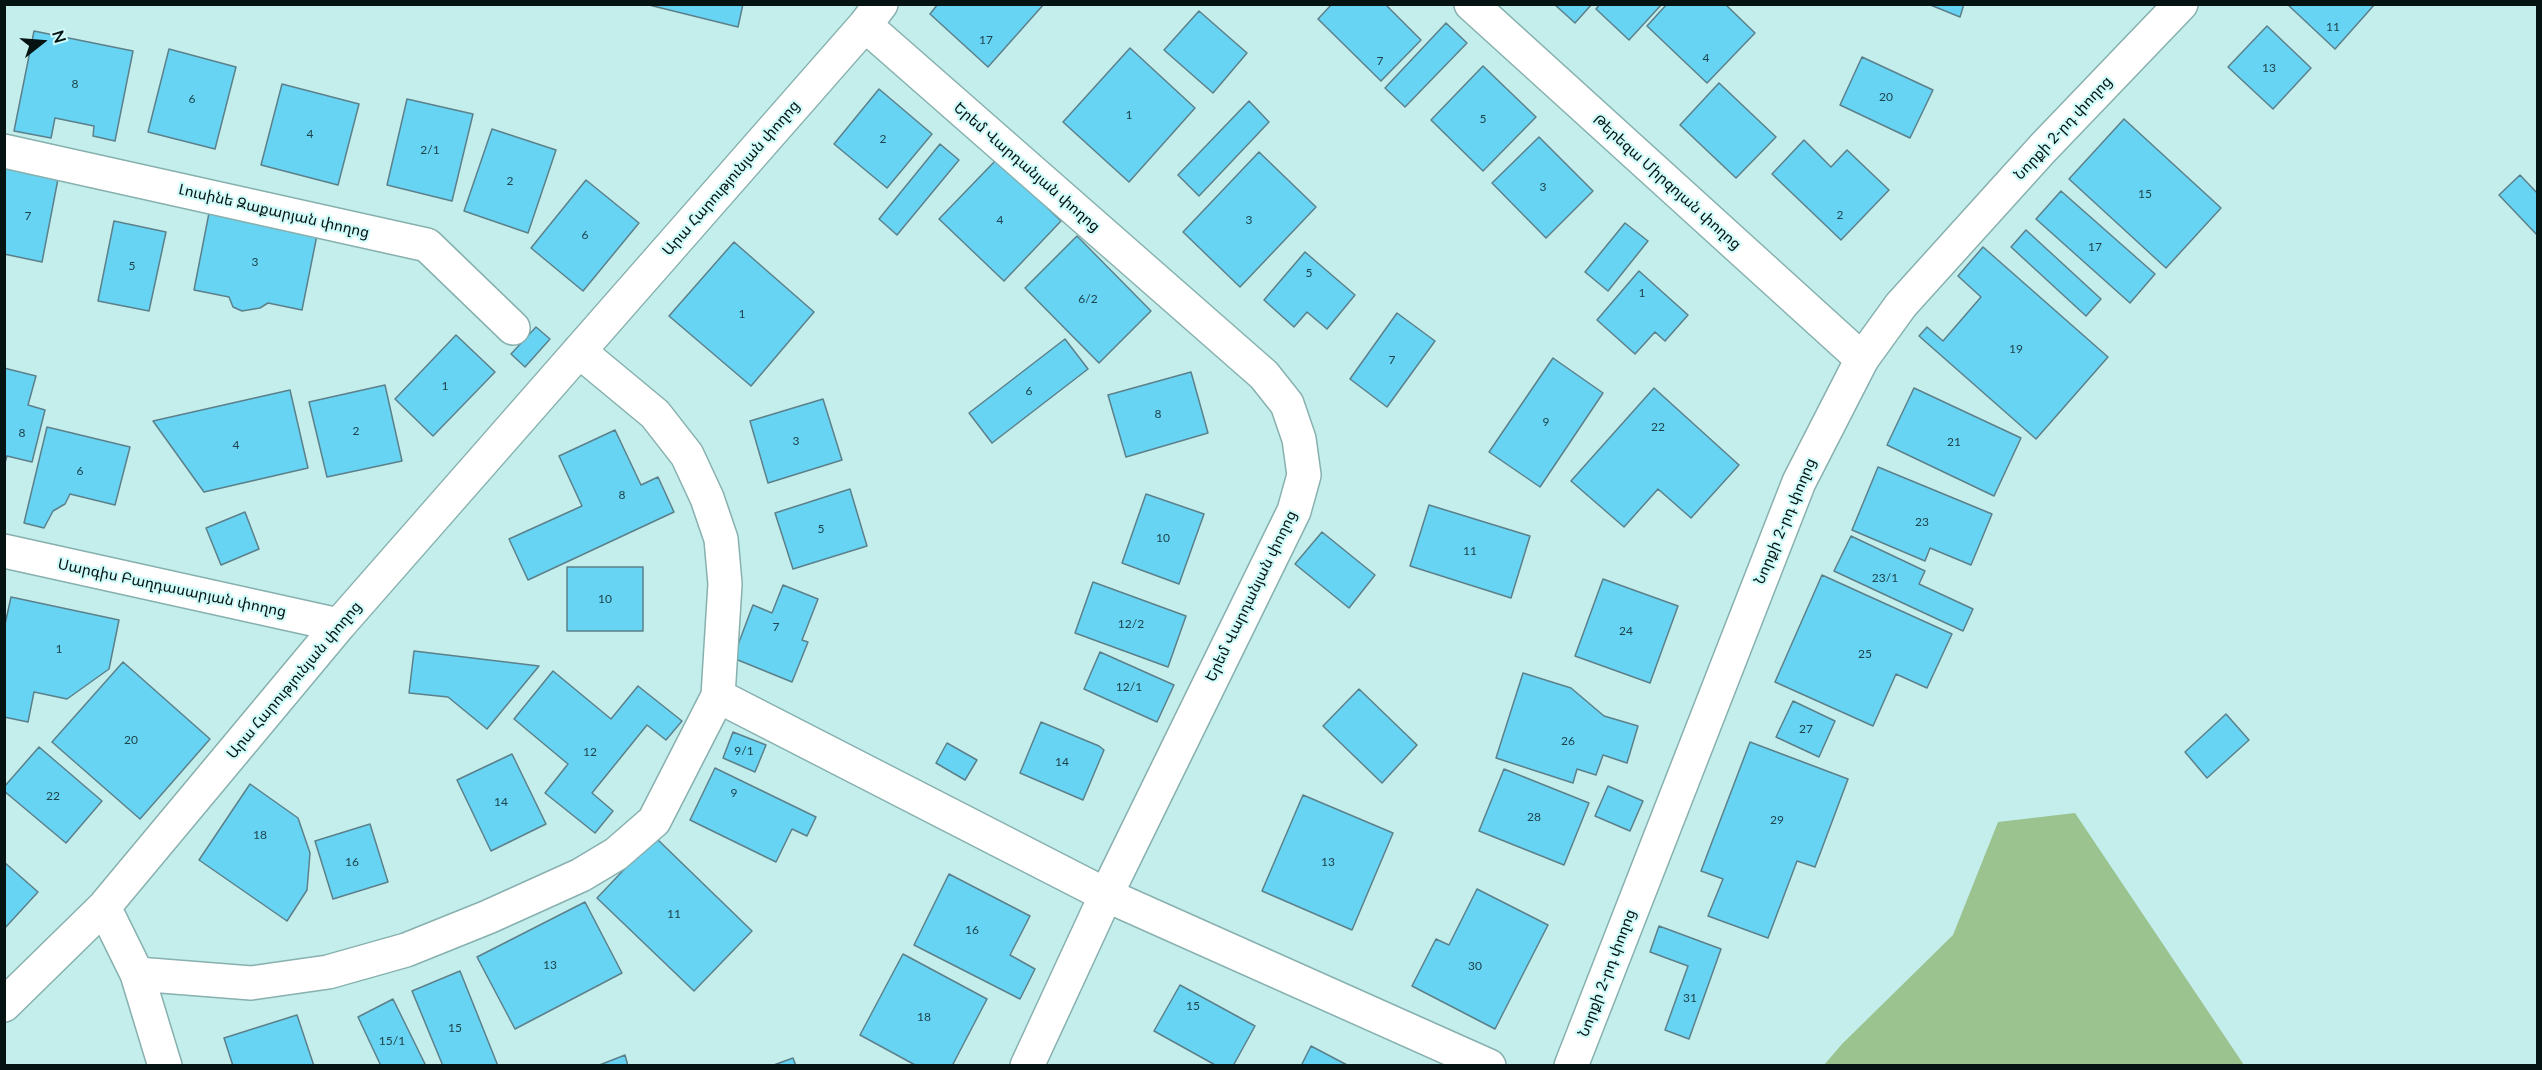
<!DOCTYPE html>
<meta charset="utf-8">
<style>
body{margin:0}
#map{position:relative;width:2542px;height:1070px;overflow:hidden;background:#c3eeeb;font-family:Lato,sans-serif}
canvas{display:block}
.frame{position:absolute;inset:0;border:6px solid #051413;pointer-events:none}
.north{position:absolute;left:12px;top:12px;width:60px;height:60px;-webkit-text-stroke:4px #d0fbf9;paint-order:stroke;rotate:73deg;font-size:16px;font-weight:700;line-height:24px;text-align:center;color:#051413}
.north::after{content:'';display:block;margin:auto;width:21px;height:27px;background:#051413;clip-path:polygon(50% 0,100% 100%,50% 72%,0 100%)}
</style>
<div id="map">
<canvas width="2542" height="1070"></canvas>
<div class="frame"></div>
<div class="north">N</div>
</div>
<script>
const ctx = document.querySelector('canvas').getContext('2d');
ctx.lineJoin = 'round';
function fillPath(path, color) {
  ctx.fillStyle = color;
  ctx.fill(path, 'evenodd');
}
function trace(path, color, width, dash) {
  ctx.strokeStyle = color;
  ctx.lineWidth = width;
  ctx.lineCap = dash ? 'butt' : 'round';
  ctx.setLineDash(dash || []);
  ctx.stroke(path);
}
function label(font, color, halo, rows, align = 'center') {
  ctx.font = font + ' Lato,"Noto Sans Armenian",sans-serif';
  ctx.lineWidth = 4.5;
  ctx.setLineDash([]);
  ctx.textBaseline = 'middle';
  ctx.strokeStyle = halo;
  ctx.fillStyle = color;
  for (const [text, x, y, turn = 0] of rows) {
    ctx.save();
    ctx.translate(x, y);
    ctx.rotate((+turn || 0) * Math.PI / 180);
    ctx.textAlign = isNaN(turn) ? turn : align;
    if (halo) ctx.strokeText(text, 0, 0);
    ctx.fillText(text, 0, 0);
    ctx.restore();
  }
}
fillPath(new Path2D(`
 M 2075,813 L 2244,1065 L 1824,1065 L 1842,1044 L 1953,935 L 1998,822 Z`), '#9ac38f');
const building = new Path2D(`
 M 645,4 L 743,4 L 738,27 Z
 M 938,4 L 1044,4 L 988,67 L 930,14 Z
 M 1332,4 L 1385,4 L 1421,40 L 1381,81 L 1318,19 Z
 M 1554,4 L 1592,4 L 1575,23 Z
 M 1600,4 L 1662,4 L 1629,40 L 1596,9 Z
 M 1667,4 L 1725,4 L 1755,33 L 1707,83 L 1647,26 Z
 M 1928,4 L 1964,4 L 1960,17 Z
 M 2287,4 L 2375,4 L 2335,49 Z
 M 1199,11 L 1247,53 L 1213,93 L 1164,50 Z
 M 1446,23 L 1467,43 L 1405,107 L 1385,88 Z
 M 2267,26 L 2311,68 L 2273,109 L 2228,67 Z
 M 34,31 L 133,51 L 115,141 L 93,136 L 94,126 L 55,118 L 51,138 L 14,131 Z
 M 1130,48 L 1195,108 L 1129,182 L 1063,122 Z
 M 169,49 L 236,67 L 215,149 L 148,132 Z
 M 1862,57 L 1933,90 L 1910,138 L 1840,105 Z
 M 1483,66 L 1536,117 L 1483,171 L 1431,120 Z
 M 1719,83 L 1776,137 L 1736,178 L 1680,125 Z
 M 282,84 L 359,104 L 338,185 L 261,165 Z
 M 879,89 L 932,134 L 887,188 L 834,144 Z
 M 407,99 L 473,114 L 452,201 L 387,185 Z
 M 1249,101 L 1269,122 L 1199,196 L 1178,175 Z
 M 2124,119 L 2221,208 L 2166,268 L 2069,179 Z
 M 492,129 L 556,150 L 528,233 L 464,211 Z
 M 1539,137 L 1593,191 L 1546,238 L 1492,183 Z
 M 1804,140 L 1831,167 L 1847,150 L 1889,190 L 1841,240 L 1772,174 Z
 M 940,144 L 959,160 L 897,235 L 879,219 Z
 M 1259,152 L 1316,207 L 1240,287 L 1183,232 Z
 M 997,159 L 1061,221 L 1004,281 L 939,219 Z
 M 4,168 L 58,179 L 42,262 L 4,254 Z
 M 2520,175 L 2538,194 L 2538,236 L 2499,195 Z
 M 586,180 L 639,223 L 583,291 L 531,248 Z
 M 2061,191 L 2155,274 L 2130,303 L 2036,219 Z
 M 209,213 L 317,235 L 302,310 L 268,303 L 260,308 L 242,311 L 233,307 L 229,297 L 194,290 Z
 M 114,221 L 166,232 L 149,311 L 98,301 Z
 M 1625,223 L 1648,241 L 1608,291 L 1585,272 Z
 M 2026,230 L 2101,299 L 2086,316 L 2011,247 Z
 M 1077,236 L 1151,311 L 1099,363 L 1025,288 Z
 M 734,242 L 814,312 L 751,386 L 669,316 Z
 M 1983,247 L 2108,357 L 2036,439 L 1919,336 L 1927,327 L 1943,341 L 1981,297 L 1958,276 Z
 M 1305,252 L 1355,295 L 1327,329 L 1307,312 L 1294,327 L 1264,300 Z
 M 1639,271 L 1688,315 L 1665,341 L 1655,332 L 1635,354 L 1597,320 Z
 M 1397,313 L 1435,341 L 1387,407 L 1350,379 Z
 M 536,327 L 550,339 L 525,367 L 511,354 Z
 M 456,335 L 495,372 L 433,436 L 395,399 Z
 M 1065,339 L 1088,369 L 992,443 L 969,413 Z
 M 1553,358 L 1603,393 L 1540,487 L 1489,452 Z
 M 4,368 L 36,376 L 28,405 L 45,410 L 32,462 L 7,456 L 4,466 Z
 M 1191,372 L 1208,433 L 1126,457 L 1108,395 Z
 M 385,385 L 402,461 L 327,477 L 309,402 Z
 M 1654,388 L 1739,465 L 1691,518 L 1658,489 L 1624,527 L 1571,481 Z
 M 1914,388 L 2021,438 L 1994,496 L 1887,445 Z
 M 290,390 L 308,468 L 204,492 L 153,421 Z
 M 823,399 L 842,460 L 768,483 L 750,421 Z
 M 47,427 L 130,447 L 115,505 L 70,494 L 65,504 L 53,511 L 44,528 L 24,523 Z
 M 615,430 L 641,485 L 658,477 L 674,512 L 528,580 L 509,539 L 582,506 L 559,456 Z
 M 1878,467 L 1992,514 L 1971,565 L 1930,548 L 1925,561 L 1852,530 Z
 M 850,489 L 867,546 L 793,569 L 775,513 Z
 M 1146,494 L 1204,514 L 1179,584 L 1122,563 Z
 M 1429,505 L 1530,536 L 1511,598 L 1410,566 Z
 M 245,512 L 259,549 L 221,565 L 206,528 Z
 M 1322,532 L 1375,575 L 1349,608 L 1295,564 Z
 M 1851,536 L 1925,571 L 1919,584 L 1973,609 L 1963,631 L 1834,571 Z
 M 567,567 L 643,567 L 643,631 L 567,631 Z
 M 1822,575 L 1952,634 L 1927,688 L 1896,674 L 1873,726 L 1775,682 Z
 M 1603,579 L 1678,606 L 1650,683 L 1575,656 Z
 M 1093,582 L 1186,616 L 1168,667 L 1075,633 Z
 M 783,585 L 818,599 L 802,640 L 808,642 L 792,682 L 733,658 L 753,605 L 772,613 Z
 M 11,597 L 119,620 L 109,669 L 67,699 L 34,692 L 28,722 L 4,717 L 4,629 Z
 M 414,651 L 539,666 L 487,729 L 448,697 L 409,693 Z
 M 1100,652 L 1174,685 L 1157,722 L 1084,689 Z
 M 123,662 L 210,739 L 140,819 L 52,742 Z
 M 553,671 L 611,719 L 638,686 L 682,721 L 666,740 L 647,725 L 592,793 L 613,811 L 595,833 L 545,793 L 568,764 L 514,719 Z
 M 1523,673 L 1571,688 L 1604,716 L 1638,726 L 1627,763 L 1603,755 L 1596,775 L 1577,769 L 1573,783 L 1496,758 Z
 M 1359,689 L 1417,745 L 1382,783 L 1323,726 Z
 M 1793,701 L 1835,721 L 1819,757 L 1776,737 Z
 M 2226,714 L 2249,740 L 2207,778 L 2185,752 Z
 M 1041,722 L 1099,746 L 1104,750 L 1083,800 L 1020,773 Z
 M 733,732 L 766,745 L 755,772 L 723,758 Z
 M 1750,742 L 1848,779 L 1815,867 L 1797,861 L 1768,938 L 1708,916 L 1723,879 L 1701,871 Z
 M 947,743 L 977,760 L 965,780 L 936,763 Z
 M 39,747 L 102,801 L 66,843 L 4,791 L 4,787 Z
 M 512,754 L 546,824 L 491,851 L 457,780 Z
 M 715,768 L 816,817 L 807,836 L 792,829 L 776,862 L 690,820 Z
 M 1504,769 L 1589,803 L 1564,865 L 1479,831 Z
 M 250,784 L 298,818 L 310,853 L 307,890 L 287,921 L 199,860 Z
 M 1608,786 L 1643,801 L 1630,831 L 1595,816 Z
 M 1303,795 L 1393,833 L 1352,930 L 1262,891 Z
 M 370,824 L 388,882 L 333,899 L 315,841 Z
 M 655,837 L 752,931 L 694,991 L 597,898 Z
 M 4,862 L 38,892 L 4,929 Z
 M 949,874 L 1030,916 L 1010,955 L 1035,969 L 1020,999 L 914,945 Z
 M 1477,889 L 1548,925 L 1495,1029 L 1412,986 L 1436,939 L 1449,945 Z
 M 585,902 L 622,973 L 515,1029 L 477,957 Z
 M 1659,926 L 1721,949 L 1689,1039 L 1665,1030 L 1688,966 L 1650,952 Z
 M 903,954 L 987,999 L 952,1066 L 917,1066 L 860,1035 Z
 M 460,971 L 498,1066 L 443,1066 L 412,991 Z
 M 1180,985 L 1255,1026 L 1233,1066 L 1217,1066 L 1154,1031 Z
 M 393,999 L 426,1066 L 381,1066 L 358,1017 Z
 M 297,1015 L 314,1066 L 233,1066 L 224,1038 Z
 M 1311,1046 L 1349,1066 L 1301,1066 Z
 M 625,1055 L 628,1066 L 597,1066 Z
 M 793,1058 L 796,1066 L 771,1066 Z`);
fillPath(building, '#67d4f3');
trace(building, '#5c808b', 1.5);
const minor = new Path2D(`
 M 865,25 L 1264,375 L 1287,404 L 1299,439 L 1304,475 L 1294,511 L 1106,895 L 1027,1066
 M 4,151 L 427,245 L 513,328
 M 4,551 L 339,625
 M 718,696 L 1106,895 L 1489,1066
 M 104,907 L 137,974 L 165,1066
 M 137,974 L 251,983 L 328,972 L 406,950 L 488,917 L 581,875 L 616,854 L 654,821 L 718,696 L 725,584 L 721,539 L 707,498 L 687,455 L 655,414 L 579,351
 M 4,1005 L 104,907 L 339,625 L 865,25 L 881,4
 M 1571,1066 L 1799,482 L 1862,359`);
const tertiary = new Path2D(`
 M 1471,4 L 1862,359 L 1901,305 L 2043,148 L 2181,4`);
trace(minor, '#87b0ae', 36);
trace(tertiary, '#87b0ae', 36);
trace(minor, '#fff', 33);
trace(tertiary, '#fff', 33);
label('12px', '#1e444b', null, [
 ["11",2333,27],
 ["17",986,40],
 ["4",1706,58],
 ["7",1380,61],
 ["13",2269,68],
 ["8",75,84],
 ["20",1886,97],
 ["6",192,99],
 ["1",1129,115],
 ["5",1483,119],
 ["4",310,134],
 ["2",883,139],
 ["2/1",430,150],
 ["2",510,181],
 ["3",1543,187],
 ["15",2145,194],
 ["2",1840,215],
 ["7",28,216],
 ["4",1000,220],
 ["3",1249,220],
 ["6",585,235],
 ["17",2095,247],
 ["3",255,262],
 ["5",132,266],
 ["5",1309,273],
 ["1",1642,293],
 ["6/2",1088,299],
 ["1",742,314],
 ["19",2016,349],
 ["7",1392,360],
 ["1",445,386],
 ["6",1029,391],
 ["8",1158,414],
 ["9",1546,422],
 ["22",1658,427],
 ["2",356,431],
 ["8",22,433],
 ["3",796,441],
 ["21",1954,442],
 ["4",236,445],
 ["6",80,471],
 ["8",622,495],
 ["23",1922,522],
 ["5",821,529],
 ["10",1163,538],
 ["11",1470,551],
 ["23/1",1885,578],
 ["10",605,599],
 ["12/2",1131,624],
 ["7",776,627],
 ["24",1626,631],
 ["1",59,649],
 ["25",1865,654],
 ["12/1",1129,687],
 ["27",1806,729],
 ["20",131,740],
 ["26",1568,741],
 ["9/1",744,751],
 ["12",590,752],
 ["14",1062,762],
 ["9",734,793],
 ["22",53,796],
 ["14",501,802],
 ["28",1534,817],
 ["29",1777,820],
 ["18",260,835],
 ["16",352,862],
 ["13",1328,862],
 ["11",674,914],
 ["16",972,930],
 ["13",550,965],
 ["30",1475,966],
 ["31",1690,998],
 ["15",1193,1006],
 ["18",924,1017],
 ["15",455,1028],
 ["15/1",392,1041]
]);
label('15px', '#051413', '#d0fbf9', [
 ["Նորքի 2-րդ փողոց",2063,128,-47],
 ["Երեմ Վարդանյան փողոց",1027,167,41],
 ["Արա Հարությունյան փողոց",731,178,-49],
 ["Թերեզա Միրզոյան փողոց",1667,182,42],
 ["Լուսինե Զաքարյան փողոց",274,211,13],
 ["Նորքի 2-րդ փողոց",1785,521,-67],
 ["Սարգիս Բաղդասարյան փողոց",172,588,12],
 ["Երեմ Վարդանյան փողոց",1251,596,-64],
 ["Արա Հարությունյան փողոց",294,680,-50],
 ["Նորքի 2-րդ փողոց",1607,973,-69]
]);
</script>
